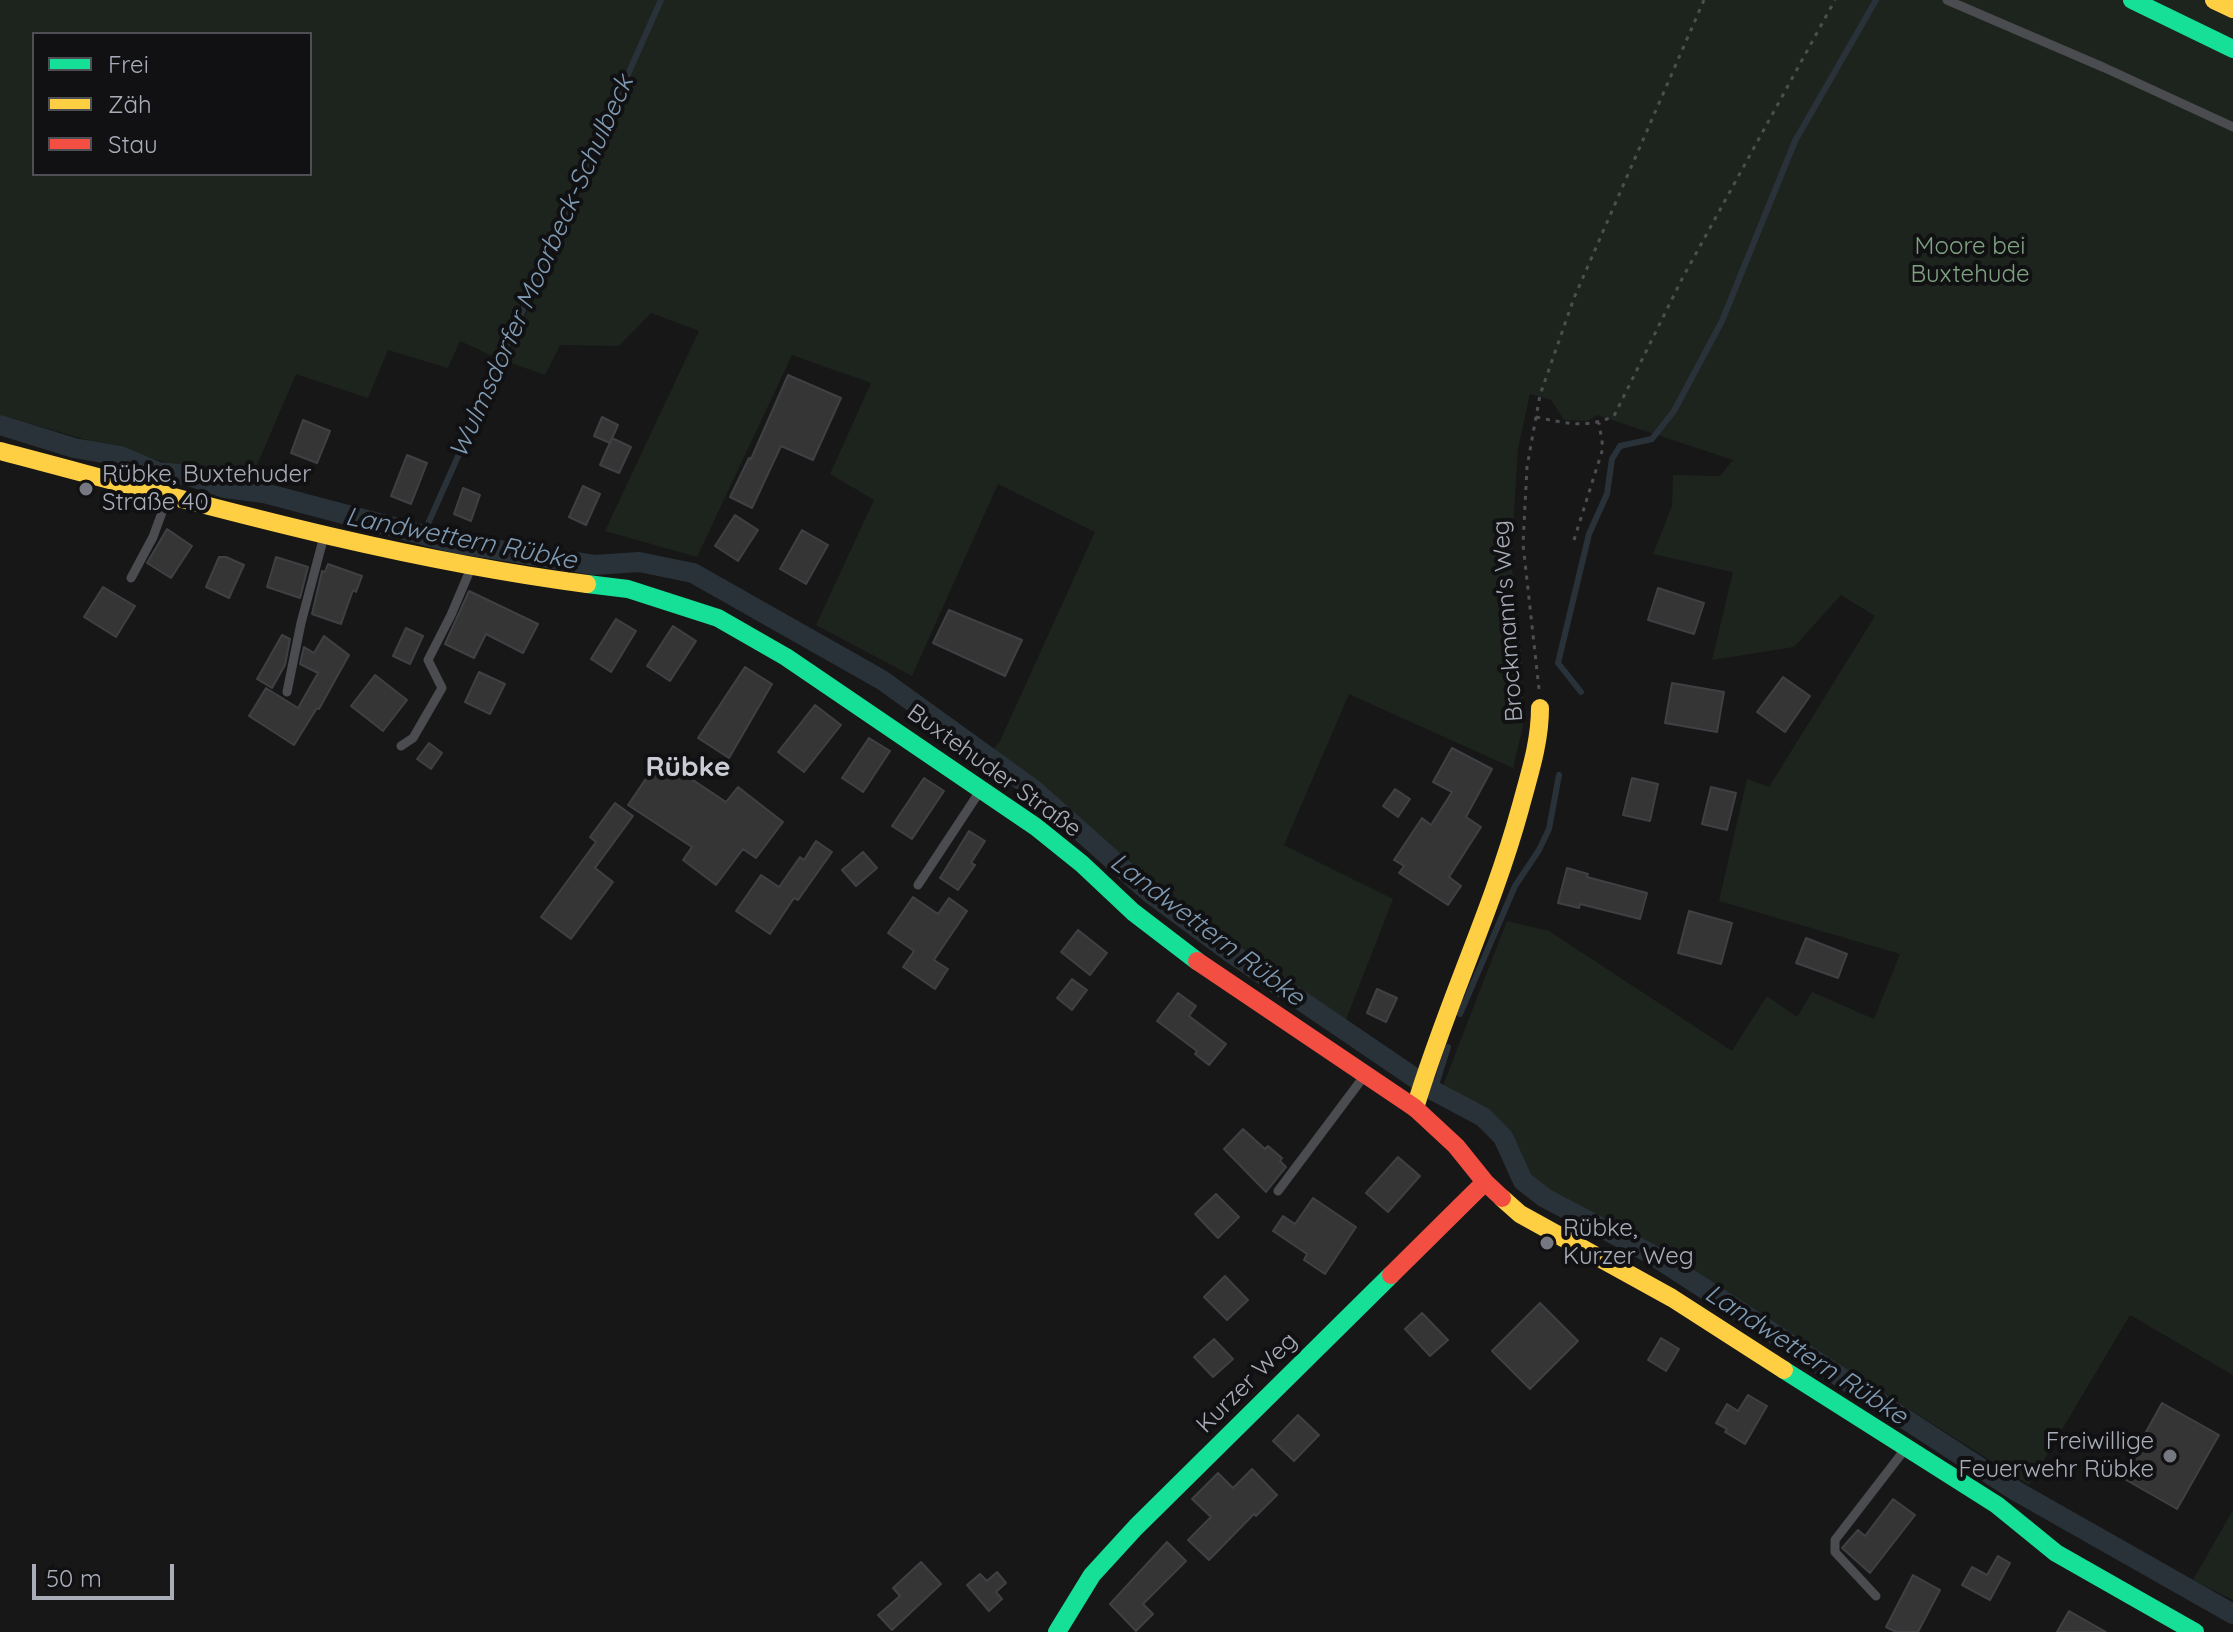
<!DOCTYPE html>
<meta charset="utf-8">
<style>
body{margin:0}
#map{position:relative;width:2233px;height:1632px;overflow:hidden;background:#171717;font-family:Quicksand,sans-serif}
canvas{display:block}
.legend{position:absolute;left:32px;top:32px;width:280px;height:144px;box-sizing:border-box;background:#111113;border:2px solid #4d4f55;margin:0;padding:10px 14px;list-style:none;font-size:24px;color:#a8adb8}
.legend li{display:flex;align-items:center;gap:16px;height:40px}
.legend b{width:40px;border:2px solid #4d4f55}
.scale{position:absolute;left:32px;top:1564px;width:142px;height:36px;box-sizing:border-box;border:4px solid #a8adb8;border-top:0;padding-left:10px;font-size:24px;line-height:28px;white-space:nowrap;color:#a8adb8;-webkit-text-stroke:6px #111113;paint-order:stroke}
</style>
<div id="map">
<canvas width="2233" height="1632"></canvas>
<ul class="legend">
<li><b style="height:10px;background:#16e098"></b>Frei</li>
<li><b style="height:10px;background:#ffcf43"></b>Zäh</li>
<li><b style="height:10px;background:#f24e42"></b>Stau</li>
</ul>
<div class="scale">50 m</div>
</div>
<script>
const ctx = document.querySelector('canvas').getContext('2d');
ctx.lineJoin = 'round';
function fillPath(path, color) {
  ctx.fillStyle = color;
  ctx.fill(path, 'evenodd');
}
function trace(path, color, width, dash) {
  ctx.strokeStyle = color;
  ctx.lineWidth = width;
  ctx.lineCap = dash ? 'butt' : 'round';
  ctx.setLineDash(dash || []);
  ctx.stroke(path);
}
function label(font, color, halo, rows, align = 'center') {
  ctx.font = font + ' Quicksand,sans-serif';
  ctx.lineWidth = 8;
  ctx.setLineDash([]);
  ctx.textBaseline = 'middle';
  ctx.strokeStyle = halo;
  ctx.fillStyle = color;
  for (const [text, x, y, turn = 0] of rows) {
    ctx.save();
    ctx.translate(x, y);
    ctx.rotate((+turn || 0) * Math.PI / 180);
    ctx.textAlign = isNaN(turn) ? turn : align;
    if (halo) ctx.strokeText(text, 0, 0);
    ctx.fillText(text, 0, 0);
    ctx.restore();
  }
}
fillPath(new Path2D(`
 M 0,0 L 2233,0 L 2233,1375 L 2130,1315 L 2029,1485 L 1661,1252 L 1547,1194 L 1526,1179 L 1510,1137 L 1490,1115 L 1442,1088 L 1507,921 L 1549,931 L 1732,1051 L 1767,996 L 1797,1017 L 1812,992 L 1874,1019 L 1900,954 L 1719,901 L 1747,779 L 1769,787 L 1875,616 L 1841,595 L 1794,647 L 1712,660 L 1733,572 L 1653,554 L 1672,506 L 1673,475 L 1720,476 L 1733,460 L 1597,415 L 1588,421 L 1564,420 L 1551,400 L 1530,394 L 1518,448 L 1511,558 L 1522,661 L 1523,726 L 1513,768 L 1349,694 L 1284,845 L 1393,899 L 1345,1022 L 1235,947 L 1135,872 L 993,750 L 1000,741 L 1095,532 L 998,484 L 912,676 L 816,625 L 874,500 L 830,474 L 871,383 L 792,355 L 697,557 L 605,531 L 699,331 L 651,313 L 619,346 L 560,345 L 545,375 L 505,361 L 621,99 L 611,96 L 497,358 L 460,341 L 448,368 L 388,350 L 368,398 L 296,374 L 248,486 L 0,415 ZM 34,34 L 310,34 L 310,174 L 34,174 Z
 M 2233,1510 L 2233,1600 L 2193,1580 Z`), '#1d241e');
trace(new Path2D(`
 M 423,535 L 661,0
 M 1581,692 L 1558,663 L 1589,534 L 1607,494 L 1612,459 L 1620,446 L 1652,439 L 1674,411 L 1722,321 L 1795,141 L 1876,0
 M 1460,1014 L 1515,886 L 1539,850 L 1549,829 L 1559,775
 M 1434,1091 L 1448,1047`), '#2a3239', 6);
trace(new Path2D(`
 M 0,425 L 74,448 L 120,456 L 158,472 L 186,475 L 225,488 L 264,493 L 454,543 L 594,565 L 639,562 L 693,573 L 882,680 L 1033,789 L 1151,894 L 1231,953 L 1434,1091 L 1483,1117 L 1503,1137 L 1523,1181 L 1545,1198 L 1651,1254 L 2016,1491 L 2233,1614`), '#2a3239', 20);
const building = new Path2D(`
 M 788,375 L 841,398 L 813,460 L 781,446 L 752,508 L 730,497 L 749,458 L 751,459 Z
 M 602,417 L 618,425 L 610,443 L 594,436 Z
 M 303,420 L 330,431 L 317,463 L 291,453 Z
 M 612,438 L 631,447 L 619,473 L 600,465 Z
 M 407,455 L 427,463 L 411,504 L 391,496 Z
 M 583,486 L 600,494 L 586,525 L 569,517 Z
 M 463,488 L 480,495 L 471,521 L 454,514 Z
 M 735,515 L 758,530 L 738,561 L 715,546 Z
 M 167,529 L 192,546 L 171,578 L 147,563 Z
 M 802,530 L 828,545 L 806,584 L 780,569 Z
 M 219,557 L 226,557 L 244,565 L 229,598 L 206,587 Z
 M 276,557 L 308,567 L 300,598 L 267,587 Z
 M 328,564 L 362,576 L 356,592 L 353,590 L 341,624 L 312,614 L 322,571 L 325,572 Z
 M 103,587 L 135,606 L 116,637 L 84,617 Z
 M 1658,588 L 1704,603 L 1694,634 L 1648,620 Z
 M 469,591 L 538,624 L 523,653 L 486,634 L 474,658 L 445,644 Z
 M 949,610 L 1022,640 L 1005,676 L 933,643 Z
 M 616,619 L 636,631 L 611,672 L 591,659 Z
 M 673,626 L 696,641 L 670,681 L 647,666 Z
 M 406,628 L 423,636 L 410,664 L 393,656 Z
 M 282,635 L 290,639 L 285,665 L 272,688 L 257,679 Z
 M 324,636 L 349,655 L 319,709 L 317,708 L 294,745 L 249,716 L 266,688 L 298,708 L 318,673 L 300,664 L 304,647 L 314,653 Z
 M 745,667 L 772,684 L 729,758 L 698,738 Z
 M 479,672 L 505,684 L 490,714 L 465,702 Z
 M 375,675 L 407,700 L 383,731 L 351,706 Z
 M 1783,677 L 1810,696 L 1785,732 L 1757,712 Z
 M 1672,683 L 1724,692 L 1717,732 L 1665,723 Z
 M 815,705 L 841,725 L 804,772 L 778,752 Z
 M 869,738 L 890,751 L 863,792 L 842,778 Z
 M 429,743 L 442,753 L 431,769 L 417,759 Z
 M 1452,748 L 1492,769 L 1466,817 L 1481,827 L 1449,877 L 1461,886 L 1448,905 L 1399,873 L 1404,866 L 1394,860 L 1422,818 L 1431,825 L 1452,792 L 1433,782 Z
 M 660,758 L 726,802 L 738,787 L 783,822 L 756,858 L 743,849 L 716,885 L 683,860 L 692,847 L 628,805 Z
 M 924,778 L 944,791 L 912,839 L 892,826 Z
 M 1632,778 L 1658,784 L 1650,821 L 1623,815 Z
 M 1711,787 L 1736,793 L 1727,830 L 1702,824 Z
 M 1395,789 L 1410,799 L 1398,817 L 1383,806 Z
 M 615,803 L 633,816 L 595,868 L 613,882 L 571,939 L 541,917 L 596,842 L 590,837 Z
 M 969,831 L 985,841 L 971,863 L 975,865 L 958,890 L 940,878 Z
 M 816,841 L 832,852 L 798,900 L 794,898 L 770,934 L 736,911 L 761,875 L 779,887 L 800,857 L 804,860 Z
 M 863,852 L 877,868 L 856,886 L 842,870 Z
 M 1567,868 L 1588,874 L 1587,877 L 1647,893 L 1640,919 L 1580,904 L 1579,908 L 1558,903 Z
 M 913,897 L 938,914 L 949,898 L 967,911 L 934,960 L 948,969 L 935,989 L 903,967 L 914,951 L 888,933 Z
 M 1689,911 L 1732,923 L 1721,964 L 1678,953 Z
 M 1078,930 L 1107,953 L 1090,975 L 1061,952 Z
 M 1806,938 L 1847,954 L 1838,978 L 1796,963 Z
 M 1072,979 L 1087,990 L 1072,1010 L 1057,998 Z
 M 1377,989 L 1397,998 L 1386,1022 L 1367,1013 Z
 M 1178,993 L 1196,1006 L 1189,1016 L 1226,1044 L 1209,1065 L 1195,1054 L 1197,1051 L 1157,1021 Z
 M 1243,1129 L 1265,1149 L 1268,1146 L 1282,1158 L 1280,1161 L 1286,1167 L 1266,1192 L 1224,1149 Z
 M 1398,1157 L 1420,1176 L 1388,1212 L 1366,1193 Z
 M 1216,1194 L 1239,1217 L 1218,1238 L 1195,1214 Z
 M 1313,1198 L 1356,1227 L 1325,1274 L 1304,1260 L 1307,1254 L 1273,1231 L 1283,1216 L 1295,1224 Z
 M 1225,1276 L 1248,1300 L 1227,1320 L 1204,1297 Z
 M 1540,1303 L 1578,1341 L 1530,1389 L 1492,1351 Z
 M 1422,1313 L 1448,1340 L 1430,1356 L 1405,1329 Z
 M 1661,1338 L 1679,1349 L 1666,1371 L 1648,1360 Z
 M 1214,1339 L 1233,1359 L 1213,1377 L 1194,1357 Z
 M 1748,1395 L 1767,1406 L 1745,1444 L 1725,1432 L 1727,1429 L 1716,1423 L 1727,1404 L 1738,1411 Z
 M 2162,1403 L 2219,1435 L 2177,1509 L 2121,1477 Z
 M 1298,1415 L 1319,1435 L 1294,1461 L 1273,1441 Z
 M 1252,1469 L 1277,1495 L 1256,1516 L 1254,1514 L 1209,1560 L 1188,1540 L 1211,1517 L 1192,1499 L 1218,1473 L 1233,1488 Z
 M 1893,1499 L 1915,1515 L 1870,1573 L 1842,1548 L 1858,1530 L 1865,1536 Z
 M 1167,1542 L 1186,1561 L 1143,1604 L 1153,1614 L 1136,1631 L 1110,1604 Z
 M 1998,1556 L 2010,1563 L 1990,1600 L 1962,1585 L 1972,1567 L 1987,1575 Z
 M 921,1562 L 941,1584 L 892,1630 L 878,1615 L 900,1596 L 893,1588 Z
 M 997,1572 L 1006,1583 L 996,1592 L 1002,1599 L 989,1611 L 967,1585 L 980,1574 L 987,1581 Z
 M 1913,1575 L 1940,1590 L 1918,1632 L 1896,1632 L 1886,1627 Z
 M 2069,1611 L 2106,1632 L 2057,1632 Z`);
fillPath(building, '#353536');
trace(building, '#3f4043', 2);
trace(new Path2D(`
 M 1536,417 C 1564,423 1587,429 1614,416 L 1682,279 L 1835,0
 M 1574,540 L 1603,448 L 1599,423
 M 1539,689 L 1523,544 L 1527,467 L 1540,395 L 1574,298 L 1704,0`), '#4d4e52', 3, [4, 6]);
trace(new Path2D(`
 M 1947,0 L 2105,68 L 2233,127
 M 131,578 L 153,537 L 168,496
 M 287,692 L 301,623 L 324,536
 M 401,746 L 413,738 L 442,688 L 428,660 L 451,615 L 471,568
 M 918,885 L 980,791
 M 1278,1191 L 1365,1075
 M 1876,1596 L 1835,1552 L 1835,1540 L 1906,1448`), '#4b4c50', 9);
trace(new Path2D(`
 M 2132,0 L 2233,49
 M 587,584 L 628,589 L 718,618 L 786,657 L 1036,827 L 1082,864 L 1133,912 L 1197,961
 M 1784,1370 L 1997,1505 L 2056,1553 L 2195,1632
 M 1057,1632 L 1092,1575 L 1136,1527 L 1391,1275`), '#16e098', 18);
trace(new Path2D(`
 M 2214,0 L 2233,9
 M 0,451 C 194,502 387,558 587,584
 M 1415,1108 C 1445,1007 1492,911 1520,809 C 1529,775 1540,743 1540,708
 M 1502,1198 L 1520,1214 L 1672,1298 L 1784,1370`), '#ffcf43', 18);
trace(new Path2D(`
 M 1197,961 L 1415,1108 L 1456,1146 L 1485,1182 L 1502,1198
 M 1391,1275 L 1485,1182`), '#f24e42', 18);
for (const [x, y, r, color] of [
 [86,489,8,"#757880"],
 [1547,1243,8,"#757880"],
 [2170,1456,8,"#757880"]
]) {
  const dot = new Path2D();
  dot.arc(x, y, r, 0, 2 * Math.PI);
  ctx.fillStyle = color;
  ctx.fill(dot);
  trace(dot, '#111113', 3);
}
label('24px', '#7fa381', '#111113', [
 ["Moore bei",1970,247],
 ["Buxtehude",1970,275]
]);
label('24px', '#a8adb8', '#111113', [
 ["Rübke, Buxtehuder",102,475],
 ["Straße 40",102,503],
 ["Rübke,",1563,1229],
 ["Kurzer Weg",1563,1257],
 ["Freiwillige",2154,1442,"right"],
 ["Feuerwehr Rübke",2154,1470,"right"]
], 'left');
label('24px', '#a8adb8', '#111113', [
 ["Brockmann's Weg",1508,621,-94],
 ["Buxtehuder Straße",994,771,36],
 ["Kurzer Weg",1247,1383,-45]
]);
label('italic 26px', '#7f9bb3', '#111113', [
 ["Wulmsdorfer Moorbeck-Schulbeck",542,267,-66],
 ["Landwettern Rübke",461,539,11],
 ["Landwettern Rübke",1207,930,37],
 ["Landwettern Rübke",1806,1355,33]
]);
label('bold 28px', '#c9ccd4', '#111113', [
 ["Rübke",688,768]
]);
</script>
